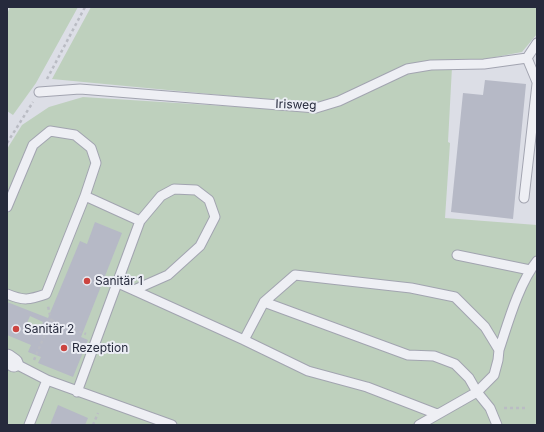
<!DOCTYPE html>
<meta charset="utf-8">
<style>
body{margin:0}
#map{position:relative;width:544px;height:432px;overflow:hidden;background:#dcdee6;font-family:Inter,sans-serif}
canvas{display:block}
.frame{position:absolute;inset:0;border:8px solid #262a3c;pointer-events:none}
</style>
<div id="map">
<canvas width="544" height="432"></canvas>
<div class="frame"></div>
</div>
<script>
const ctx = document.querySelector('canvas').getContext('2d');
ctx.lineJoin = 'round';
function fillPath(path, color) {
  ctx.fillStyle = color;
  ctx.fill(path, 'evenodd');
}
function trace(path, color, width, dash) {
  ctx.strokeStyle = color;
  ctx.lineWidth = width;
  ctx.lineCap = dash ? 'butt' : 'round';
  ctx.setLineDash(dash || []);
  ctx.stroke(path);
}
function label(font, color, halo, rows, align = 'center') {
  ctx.font = font + ' Inter,sans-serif';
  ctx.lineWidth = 4;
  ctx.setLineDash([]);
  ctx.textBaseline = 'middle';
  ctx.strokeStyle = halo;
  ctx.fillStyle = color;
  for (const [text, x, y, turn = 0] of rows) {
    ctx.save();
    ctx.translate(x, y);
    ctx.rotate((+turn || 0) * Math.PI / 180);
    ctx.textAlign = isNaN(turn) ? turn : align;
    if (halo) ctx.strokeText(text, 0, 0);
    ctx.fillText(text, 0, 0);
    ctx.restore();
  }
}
fillPath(new Path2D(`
 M 10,7 L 78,7 L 36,83 L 13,115 L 7,111 L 7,14 Z
 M 91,7 L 537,7 L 537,34 L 522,52 L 485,59 L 430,62 L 338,98 L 315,104 L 52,79 Z
 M 452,67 L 448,142 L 450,143 L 445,218 L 537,225 L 537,425 L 7,425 L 7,149 L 22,125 L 49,107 L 83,97 L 304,111 L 407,72 Z`), '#bed0bd');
fillPath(new Path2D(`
 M 485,80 L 526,84 L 513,219 L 451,212 L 463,93 L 483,95 Z
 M 95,222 L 122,233 L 81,337 L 88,340 L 73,377 L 38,363 L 41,357 L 28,352 L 31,345 L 7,335 L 7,302 L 48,318 L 80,241 L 87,244 ZM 30,316 L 43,322 L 40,329 L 27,323 Z
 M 58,405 L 88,418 L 85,425 L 50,425 Z`), '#b6b9c6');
const service = new Path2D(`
 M 527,58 L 537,82
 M 39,92 L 80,89 L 316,108 L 339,101 L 407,69 L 431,65 L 484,64 L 527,58 L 537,43
 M 85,196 L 140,221
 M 524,198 L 537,84
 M 7,207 L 33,145 L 50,131 L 75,135 L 91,148 L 96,163 L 85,196 L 46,294 C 29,300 24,301 7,294
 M 457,255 L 530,270
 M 118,283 L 244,340 L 264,302 L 295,275 L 411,288 L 455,297 L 485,327 L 499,350 L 498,360 L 494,375 L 477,392 L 419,425
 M 264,302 L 408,355 L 434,356 L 455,364 L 469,378 L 477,392 L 490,408 L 497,425
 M 244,340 L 308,371 L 367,387 L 437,414
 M 499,350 C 508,323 519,283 537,261
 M 14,363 L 47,380 L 172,425
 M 77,392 L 140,221 L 161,196 L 174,189 L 196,190 L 209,200 L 215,217 L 200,246 L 168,275 L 134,290
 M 29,425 L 47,380`);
const minor = new Path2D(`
 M 7,358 L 14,363`);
trace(service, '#a2a4b0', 11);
trace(minor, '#a2a4b0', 19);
trace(new Path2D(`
 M 47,79 L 85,7
 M 7,143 L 33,102
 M 51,320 L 86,334
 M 34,360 L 51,320 L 48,306
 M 504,408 L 526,408
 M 93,425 L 98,413`), '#babcc4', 2.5, [3, 3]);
trace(service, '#eeeff4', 9);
trace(minor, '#eeeff4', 17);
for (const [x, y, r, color] of [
 [87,281,4,"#cc4440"],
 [16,329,4,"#cc4440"],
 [64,348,4,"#cc4440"]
]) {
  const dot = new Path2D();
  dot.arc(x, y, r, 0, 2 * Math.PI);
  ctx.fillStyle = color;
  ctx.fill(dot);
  trace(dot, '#ebedf4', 1.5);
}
label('12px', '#262a3c', '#ebedf4', [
 ["Irisweg",296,105,2]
]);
label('12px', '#262a3c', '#ebedf4', [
 ["Sanitär 1",95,281],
 ["Sanitär 2",24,329],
 ["Rezeption",72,348]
], 'left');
</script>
